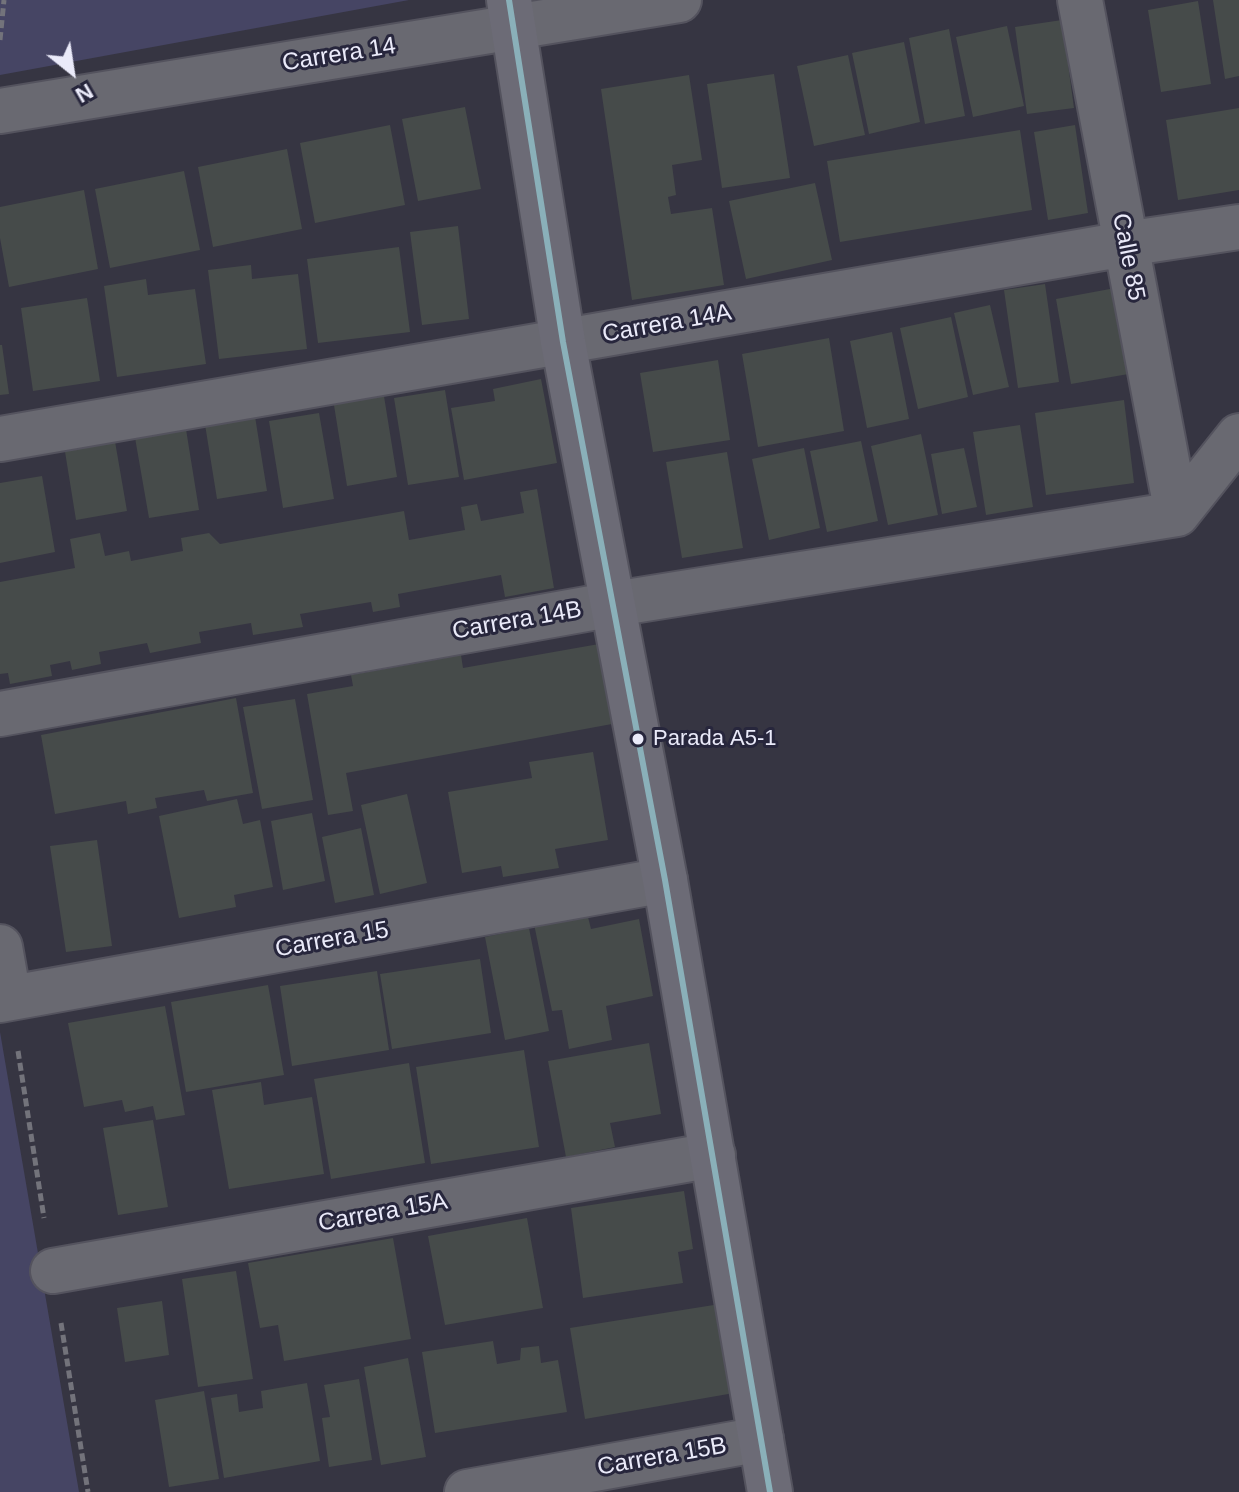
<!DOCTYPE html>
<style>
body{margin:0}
#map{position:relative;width:1239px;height:1492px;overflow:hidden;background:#363542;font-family:Arial,sans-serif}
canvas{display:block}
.north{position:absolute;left:32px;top:32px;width:80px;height:80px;-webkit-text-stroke:6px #27263c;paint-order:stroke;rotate:150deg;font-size:22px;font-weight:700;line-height:32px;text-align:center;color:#eaeaf9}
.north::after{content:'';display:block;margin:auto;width:28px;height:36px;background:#eaeaf9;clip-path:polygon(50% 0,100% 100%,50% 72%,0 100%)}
</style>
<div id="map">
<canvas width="1239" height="1492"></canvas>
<div class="north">N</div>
</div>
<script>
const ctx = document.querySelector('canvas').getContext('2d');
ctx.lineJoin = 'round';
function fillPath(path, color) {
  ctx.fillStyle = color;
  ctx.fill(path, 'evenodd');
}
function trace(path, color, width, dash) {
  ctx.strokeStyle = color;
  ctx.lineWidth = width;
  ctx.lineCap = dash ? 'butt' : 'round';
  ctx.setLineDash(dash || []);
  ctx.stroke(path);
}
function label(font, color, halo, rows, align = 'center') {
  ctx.font = font + ' Arial,sans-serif';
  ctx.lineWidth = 6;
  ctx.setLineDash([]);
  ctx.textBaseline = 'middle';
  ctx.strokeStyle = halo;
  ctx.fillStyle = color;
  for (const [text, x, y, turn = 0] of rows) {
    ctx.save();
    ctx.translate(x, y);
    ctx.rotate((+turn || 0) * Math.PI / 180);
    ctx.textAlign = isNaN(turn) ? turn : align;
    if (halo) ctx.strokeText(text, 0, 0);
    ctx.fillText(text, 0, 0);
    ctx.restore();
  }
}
fillPath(new Path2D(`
 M 0,0 L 409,0 L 0,75 Z
 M 0,1032 L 79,1492 L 0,1492 Z`), '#464564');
fillPath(new Path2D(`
 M 1213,0 L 1239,0 L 1239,76 L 1225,79 Z
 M 1198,1 L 1211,84 L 1161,92 L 1148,10 Z
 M 1062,20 L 1074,108 L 1027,114 L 1015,27 Z
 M 1007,26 L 1024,106 L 973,117 L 956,37 Z
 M 949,29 L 965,116 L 925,124 L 909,38 Z
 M 904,42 L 920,122 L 869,134 L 852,53 Z
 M 848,55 L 865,135 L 814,146 L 797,66 Z
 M 774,74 L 790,178 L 722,188 L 707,84 Z
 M 689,75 L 702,160 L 672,165 L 676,195 L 668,197 L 671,214 L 712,208 L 724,285 L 632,300 L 601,89 Z
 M 465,107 L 481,189 L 418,201 L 402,119 Z
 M 1239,108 L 1239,190 L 1178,200 L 1166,120 Z
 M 390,125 L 405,205 L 315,223 L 300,143 Z
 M 1075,125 L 1088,213 L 1048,220 L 1034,132 Z
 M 1020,130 L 1032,210 L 840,242 L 827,161 Z
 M 287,149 L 302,229 L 213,247 L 198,167 Z
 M 184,171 L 200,250 L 110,268 L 95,189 Z
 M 815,183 L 832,260 L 746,279 L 729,201 Z
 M 84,190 L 98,269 L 9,287 L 0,238 L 0,207 Z
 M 458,226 L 469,319 L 422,325 L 410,232 Z
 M 399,247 L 410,332 L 318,343 L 307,259 Z
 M 251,265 L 252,279 L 298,274 L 307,349 L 219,359 L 208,270 Z
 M 146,279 L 148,295 L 195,289 L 206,364 L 117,377 L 104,286 Z
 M 1045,284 L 1059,382 L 1018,388 L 1004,290 Z
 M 1126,286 L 1140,372 L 1071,384 L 1056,299 Z
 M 87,298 L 100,381 L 33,391 L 21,308 Z
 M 990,305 L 1009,387 L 973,395 L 954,313 Z
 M 951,317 L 968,397 L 918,409 L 900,328 Z
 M 892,332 L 909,419 L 867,428 L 850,341 Z
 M 829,338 L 844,431 L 758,447 L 742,354 Z
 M 0,345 L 2,345 L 9,394 L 0,395 Z
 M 718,360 L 730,440 L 653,452 L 640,373 Z
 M 541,379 L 557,463 L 464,480 L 451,408 L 495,401 L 493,389 Z
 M 383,390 L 397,477 L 347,486 L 333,399 Z
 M 445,390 L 459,477 L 408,485 L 394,398 Z
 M 1124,400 L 1134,483 L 1046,495 L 1035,413 Z
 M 253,404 L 267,491 L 217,499 L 203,412 Z
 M 319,413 L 334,499 L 283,508 L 269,421 Z
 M 185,423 L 199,510 L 149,518 L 134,432 Z
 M 112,424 L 127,511 L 76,520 L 62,433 Z
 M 1020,425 L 1033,507 L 986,515 L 973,432 Z
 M 921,434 L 938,515 L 888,525 L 871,446 Z
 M 861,441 L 878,521 L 827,532 L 810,451 Z
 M 804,448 L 820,528 L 769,540 L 752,459 Z
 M 964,448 L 977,507 L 942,514 L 931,454 Z
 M 727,452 L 743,548 L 682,558 L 666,462 Z
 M 42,476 L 55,552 L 0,563 L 0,483 Z
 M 537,489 L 554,588 L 505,597 L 501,575 L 398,594 L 400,607 L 373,612 L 371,602 L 300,614 L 303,627 L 253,635 L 251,623 L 199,632 L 201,643 L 150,653 L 147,643 L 99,652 L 101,664 L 72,670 L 70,661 L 50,665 L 52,676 L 10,684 L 8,673 L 0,674 L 0,582 L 75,568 L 70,539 L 100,533 L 105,556 L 129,551 L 131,561 L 183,551 L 181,538 L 209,533 L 220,544 L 404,511 L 409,540 L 465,530 L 461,507 L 477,504 L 481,521 L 524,513 L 520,492 Z
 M 599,644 L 612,724 L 346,773 L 353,811 L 328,815 L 307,694 L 353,686 L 351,675 L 461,655 L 463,668 Z
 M 236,698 L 253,793 L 207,801 L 204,790 L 155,798 L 157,808 L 128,814 L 126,801 L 55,814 L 41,735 Z
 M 295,699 L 313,800 L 262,809 L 243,707 Z
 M 593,752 L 608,840 L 555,849 L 559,868 L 503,877 L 501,866 L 462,873 L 448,792 L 532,778 L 529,762 Z
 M 407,794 L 427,883 L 380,894 L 361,805 Z
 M 237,799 L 243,824 L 260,820 L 273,887 L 234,895 L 236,907 L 179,918 L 159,816 Z
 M 312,813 L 325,881 L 283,890 L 271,821 Z
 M 361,828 L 374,895 L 335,903 L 322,837 Z
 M 97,840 L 112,946 L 66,952 L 50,846 Z
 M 587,913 L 591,929 L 639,919 L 653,996 L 606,1006 L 612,1040 L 569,1049 L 562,1010 L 552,1011 L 534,924 Z
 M 529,928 L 549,1031 L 505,1040 L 485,937 Z
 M 480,959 L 491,1033 L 392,1049 L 380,974 Z
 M 377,971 L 389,1050 L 292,1066 L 280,986 Z
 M 268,985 L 284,1075 L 186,1092 L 171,1002 Z
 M 165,1006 L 185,1115 L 156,1120 L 153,1106 L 125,1112 L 122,1100 L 84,1107 L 68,1023 Z
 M 649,1043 L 661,1114 L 610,1123 L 615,1147 L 566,1157 L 548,1061 Z
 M 524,1050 L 539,1147 L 431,1164 L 416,1067 Z
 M 409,1063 L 425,1163 L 331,1179 L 314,1079 Z
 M 261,1082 L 264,1105 L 312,1097 L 324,1174 L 229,1189 L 212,1090 Z
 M 153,1120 L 168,1207 L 118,1215 L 103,1128 Z
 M 684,1191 L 693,1249 L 678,1252 L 683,1283 L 583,1298 L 571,1208 Z
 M 527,1218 L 543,1308 L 445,1325 L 428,1236 Z
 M 393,1238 L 411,1339 L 284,1361 L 278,1325 L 260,1328 L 248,1263 Z
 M 236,1271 L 253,1379 L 198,1387 L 182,1279 Z
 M 162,1301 L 169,1355 L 125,1362 L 117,1308 Z
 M 720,1304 L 734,1393 L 585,1419 L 570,1328 Z
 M 493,1341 L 497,1364 L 520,1360 L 521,1348 L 539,1346 L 541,1363 L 558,1360 L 567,1412 L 435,1433 L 422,1352 Z
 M 408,1358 L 426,1457 L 381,1465 L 364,1367 Z
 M 359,1379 L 372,1460 L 329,1467 L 322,1418 L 330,1417 L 324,1385 Z
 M 307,1383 L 320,1461 L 224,1478 L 211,1398 L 237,1394 L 239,1412 L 263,1408 L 261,1391 Z
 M 204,1391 L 219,1479 L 169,1487 L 155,1400 Z`), '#464b4a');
const street = new Path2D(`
 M 1080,0 L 1177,514
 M 0,111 L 679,0
 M 0,439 L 1125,244 L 1239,227
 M 1177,514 L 1239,436
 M 0,714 L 614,604 L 1177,514
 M 0,947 L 9,998
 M 0,1000 L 665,880
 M 53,1271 L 713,1155
 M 467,1492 L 761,1439`);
const secondary = new Path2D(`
 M 509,0 L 563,342 L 665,880 L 770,1492`);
trace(street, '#54535e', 48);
trace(secondary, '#54535e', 48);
trace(new Path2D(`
 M 0,40 L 4,0
 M 18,1051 L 44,1218
 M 61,1323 L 88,1492`), '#73737b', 5, [8, 4]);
trace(street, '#696971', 44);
trace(secondary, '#6c6b76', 44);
trace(new Path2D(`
 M 509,0 L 563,342 L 665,880 L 770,1492`), '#8ab0b9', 6);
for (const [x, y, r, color] of [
 [638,739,7,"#eaeaf9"]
]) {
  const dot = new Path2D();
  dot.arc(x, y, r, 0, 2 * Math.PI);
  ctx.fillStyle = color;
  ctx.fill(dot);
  trace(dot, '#27263c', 3);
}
label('22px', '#eaeaf9', '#27263c', [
 ["Parada A5-1",653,739]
], 'left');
label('24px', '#eaeaf9', '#27263c', [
 ["Carrera 14",339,55,-9],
 ["Calle 85",1128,257,79],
 ["Carrera 14A",667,324,-10],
 ["Carrera 14B",517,621,-10],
 ["Carrera 15",332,940,-10],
 ["Carrera 15A",383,1213,-10],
 ["Carrera 15B",662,1457,-10]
]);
</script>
